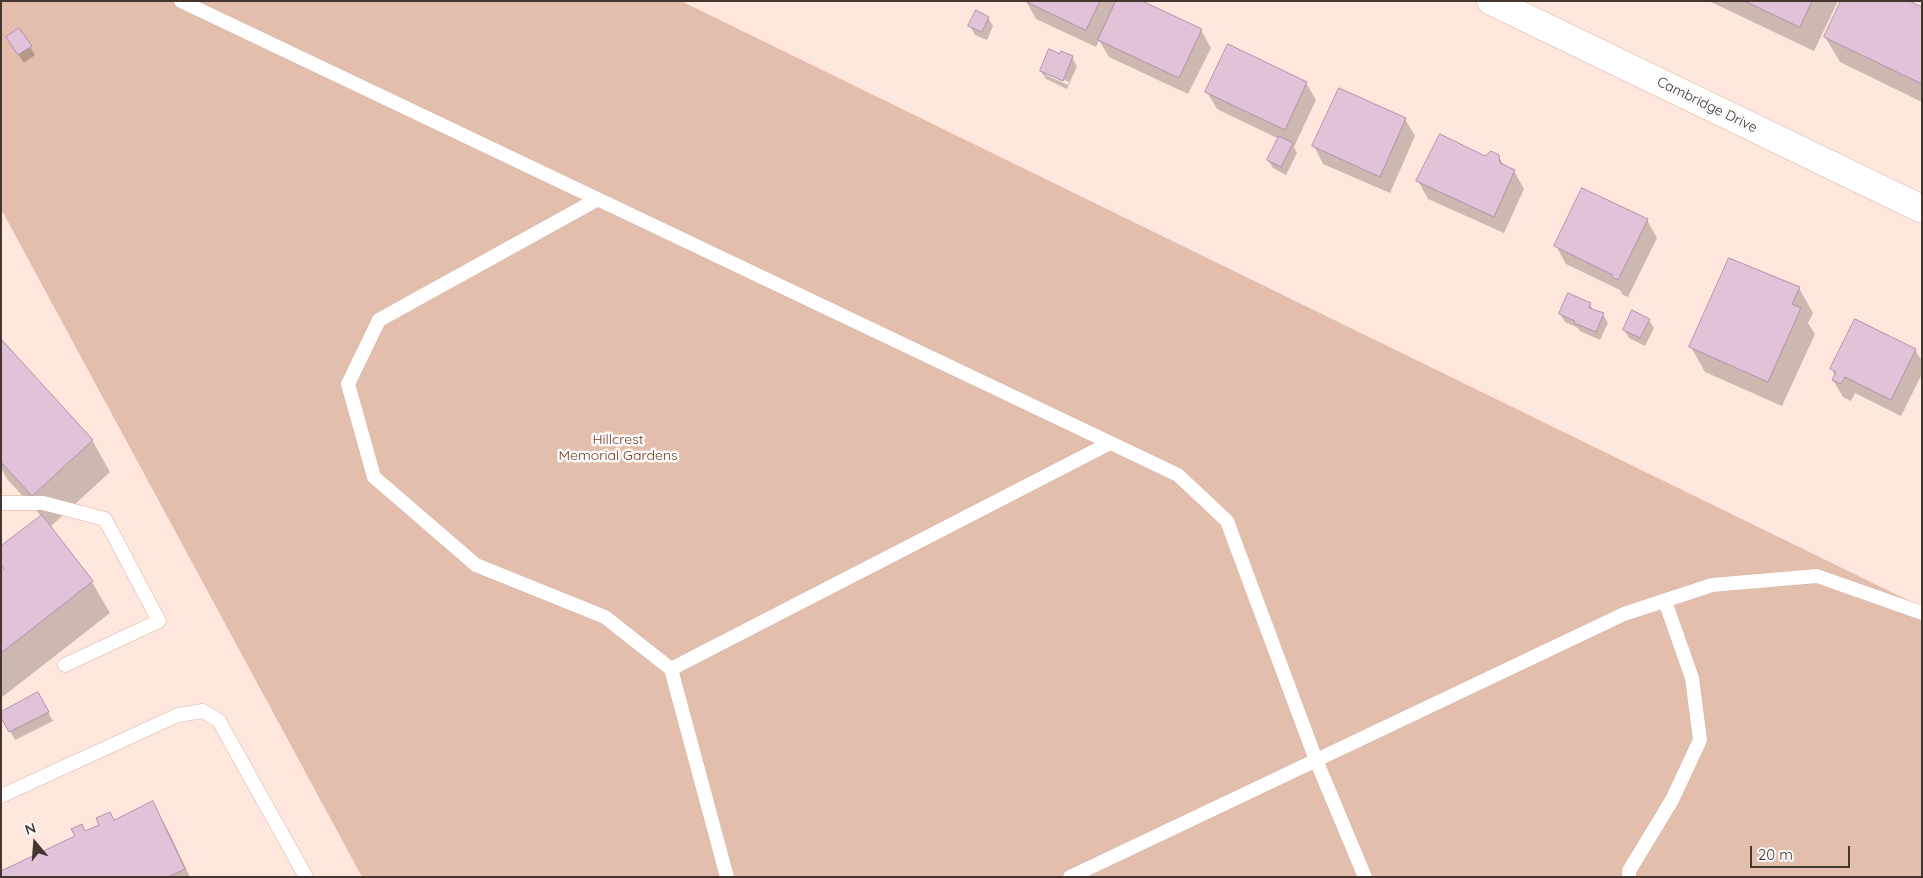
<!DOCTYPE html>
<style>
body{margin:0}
#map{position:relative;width:1923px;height:878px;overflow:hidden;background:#ffe7de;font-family:Quicksand,sans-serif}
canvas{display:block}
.frame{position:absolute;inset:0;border:2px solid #44352e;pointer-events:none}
.north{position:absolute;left:10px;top:818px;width:50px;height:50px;-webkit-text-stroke:4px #fafafa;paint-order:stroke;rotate:342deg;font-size:14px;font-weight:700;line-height:20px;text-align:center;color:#44352e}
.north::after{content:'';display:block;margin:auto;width:18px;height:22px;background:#44352e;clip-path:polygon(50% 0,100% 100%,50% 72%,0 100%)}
.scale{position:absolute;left:1750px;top:846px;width:100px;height:22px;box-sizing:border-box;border:2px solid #44352e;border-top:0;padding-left:6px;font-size:15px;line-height:18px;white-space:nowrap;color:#44352e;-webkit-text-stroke:4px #fafafa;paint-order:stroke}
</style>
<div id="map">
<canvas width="1923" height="878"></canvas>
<div class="frame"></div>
<div class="north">N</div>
<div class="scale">20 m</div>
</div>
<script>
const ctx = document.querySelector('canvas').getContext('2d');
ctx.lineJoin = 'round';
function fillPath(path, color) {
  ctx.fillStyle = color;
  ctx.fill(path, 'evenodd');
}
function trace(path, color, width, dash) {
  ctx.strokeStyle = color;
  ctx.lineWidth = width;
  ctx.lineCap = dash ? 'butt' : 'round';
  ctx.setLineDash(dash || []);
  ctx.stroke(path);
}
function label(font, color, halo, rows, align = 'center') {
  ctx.font = font + ' Quicksand,sans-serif';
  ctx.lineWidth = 5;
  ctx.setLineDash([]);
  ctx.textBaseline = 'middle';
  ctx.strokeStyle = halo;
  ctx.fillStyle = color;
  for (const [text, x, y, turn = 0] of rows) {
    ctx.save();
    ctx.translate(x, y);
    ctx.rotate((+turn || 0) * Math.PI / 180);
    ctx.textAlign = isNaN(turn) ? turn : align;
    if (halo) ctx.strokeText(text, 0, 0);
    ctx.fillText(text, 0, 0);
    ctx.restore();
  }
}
fillPath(new Path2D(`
 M 1,1 L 681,1 L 1922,607 L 1922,877 L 362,877 L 1,209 Z`), '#e4bead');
fillPath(new Path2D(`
 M 1026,1 L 1139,1 L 1201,30 L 1211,48 L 1188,94 L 1109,57 L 1099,40 L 1096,47 L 1036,19 Z
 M 1709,1 L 1838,1 L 1814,51 Z
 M 1922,9 L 1922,102 L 1840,62 L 1825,37 Z
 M 988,18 L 993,26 L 987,40 L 975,35 L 970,26 Z
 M 12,45 L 30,47 L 35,55 L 24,63 Z
 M 1061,56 L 1072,57 L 1077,66 L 1067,89 L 1046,79 L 1041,71 ZM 1046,72 L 1069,82 L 1068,85 L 1046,75 Z
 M 1306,83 L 1316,100 L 1294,147 L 1297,153 L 1286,175 L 1273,168 L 1268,160 L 1279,139 L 1217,109 L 1207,92 Z
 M 1405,119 L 1415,136 L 1390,193 L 1323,164 L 1314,146 Z
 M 1498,156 L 1505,167 L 1514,171 L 1524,189 L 1504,233 L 1428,199 L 1418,181 L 1486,157 Z
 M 1647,220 L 1657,238 L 1628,297 L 1623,295 L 1620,290 L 1566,264 L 1556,246 Z
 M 1799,288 L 1813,313 L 1808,323 L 1815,334 L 1782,406 L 1705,372 L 1691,347 Z
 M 1590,304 L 1593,310 L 1603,314 L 1608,323 L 1600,340 L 1580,331 L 1578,328 L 1565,322 L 1560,314 Z
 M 1649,320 L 1654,328 L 1645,346 L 1629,338 L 1624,330 Z
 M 1,341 L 92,440 L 110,472 L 50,527 L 92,582 L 110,613 L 1,698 L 1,572 L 4,570 L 1,566 L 1,548 L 42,517 L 7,479 L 1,468 Z
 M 1915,350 L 1922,361 L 1922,374 L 1901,416 L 1855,393 L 1851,401 L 1843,397 L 1833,380 L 1835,376 L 1832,369 Z
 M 38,694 L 53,721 L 15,740 L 1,715 Z
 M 152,803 L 170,834 L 190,877 L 1,877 L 85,833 Z`), '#0003');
const building = new Path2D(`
 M 1025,1 L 1100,1 L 1086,30 Z
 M 1116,1 L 1142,1 L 1202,29 L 1179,78 L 1098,40 Z
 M 1745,1 L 1812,1 L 1800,27 Z
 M 1841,1 L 1909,1 L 1922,7 L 1922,84 L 1824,37 Z
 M 976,10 L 989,17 L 982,32 L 968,26 Z
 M 19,28 L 32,46 L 18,55 L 6,37 Z
 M 1228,44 L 1307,82 L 1285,130 L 1205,92 Z
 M 1049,49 L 1060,54 L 1061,51 L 1073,56 L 1063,81 L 1040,71 Z
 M 1339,88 L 1406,118 L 1380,177 L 1312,146 Z
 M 1440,134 L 1485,156 L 1491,151 L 1499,155 L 1500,163 L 1515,170 L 1494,217 L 1416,181 Z
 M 1279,136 L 1293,143 L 1281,167 L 1267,160 Z
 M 1582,188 L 1648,219 L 1618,280 L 1612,277 L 1613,275 L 1554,246 Z
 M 1729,258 L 1800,287 L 1792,304 L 1801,308 L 1768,382 L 1689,347 Z
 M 1568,293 L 1591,303 L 1589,308 L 1604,313 L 1596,332 L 1574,323 L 1575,321 L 1559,314 Z
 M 1632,310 L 1650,319 L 1640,338 L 1623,330 Z
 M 1855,319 L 1916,349 L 1891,400 L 1845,377 L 1841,384 L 1832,380 L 1836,372 L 1830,369 Z
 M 1,339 L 93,440 L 32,496 L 1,462 Z
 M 42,515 L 93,581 L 1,653 L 1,571 L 4,569 L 1,565 L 1,546 Z
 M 38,692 L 49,712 L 9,732 L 1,718 L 1,712 Z
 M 153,801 L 185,869 L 168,877 L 1,877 L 1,871 L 75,836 L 71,829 L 82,824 L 85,831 L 99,825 L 96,818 L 110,812 L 114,820 Z`);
fillPath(building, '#e2c2d9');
trace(building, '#b192a8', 1);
const service = new Path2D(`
 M 181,1 L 1178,475 L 1227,521 L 1316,760 L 1365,877
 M 598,199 L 379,320 L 348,384 L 374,477 L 476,565 L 605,617 L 671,669 L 727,877
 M 1,503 L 43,503 L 105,519 L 159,621 L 65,665
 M 671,669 L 1110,443
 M 1,796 L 178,715 L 203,711 L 219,721 L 306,877
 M 1070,877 L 1624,614 L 1712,585 L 1817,576 L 1922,613
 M 1629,877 L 1629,871 L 1672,800 L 1700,740 L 1692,678 L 1665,601`);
const minor = new Path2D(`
 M 1491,1 L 1922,209`);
trace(service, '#d6b2a2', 15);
trace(minor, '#d6b2a2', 29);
trace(service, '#fff', 14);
trace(minor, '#fff', 28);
label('14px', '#44352e', '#fafafa', [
 ["Cambridge Drive",1707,105,26]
]);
label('14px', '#73391e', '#fafafa', [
 ["Hillcrest",618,440],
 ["Memorial Gardens",618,456]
]);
</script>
